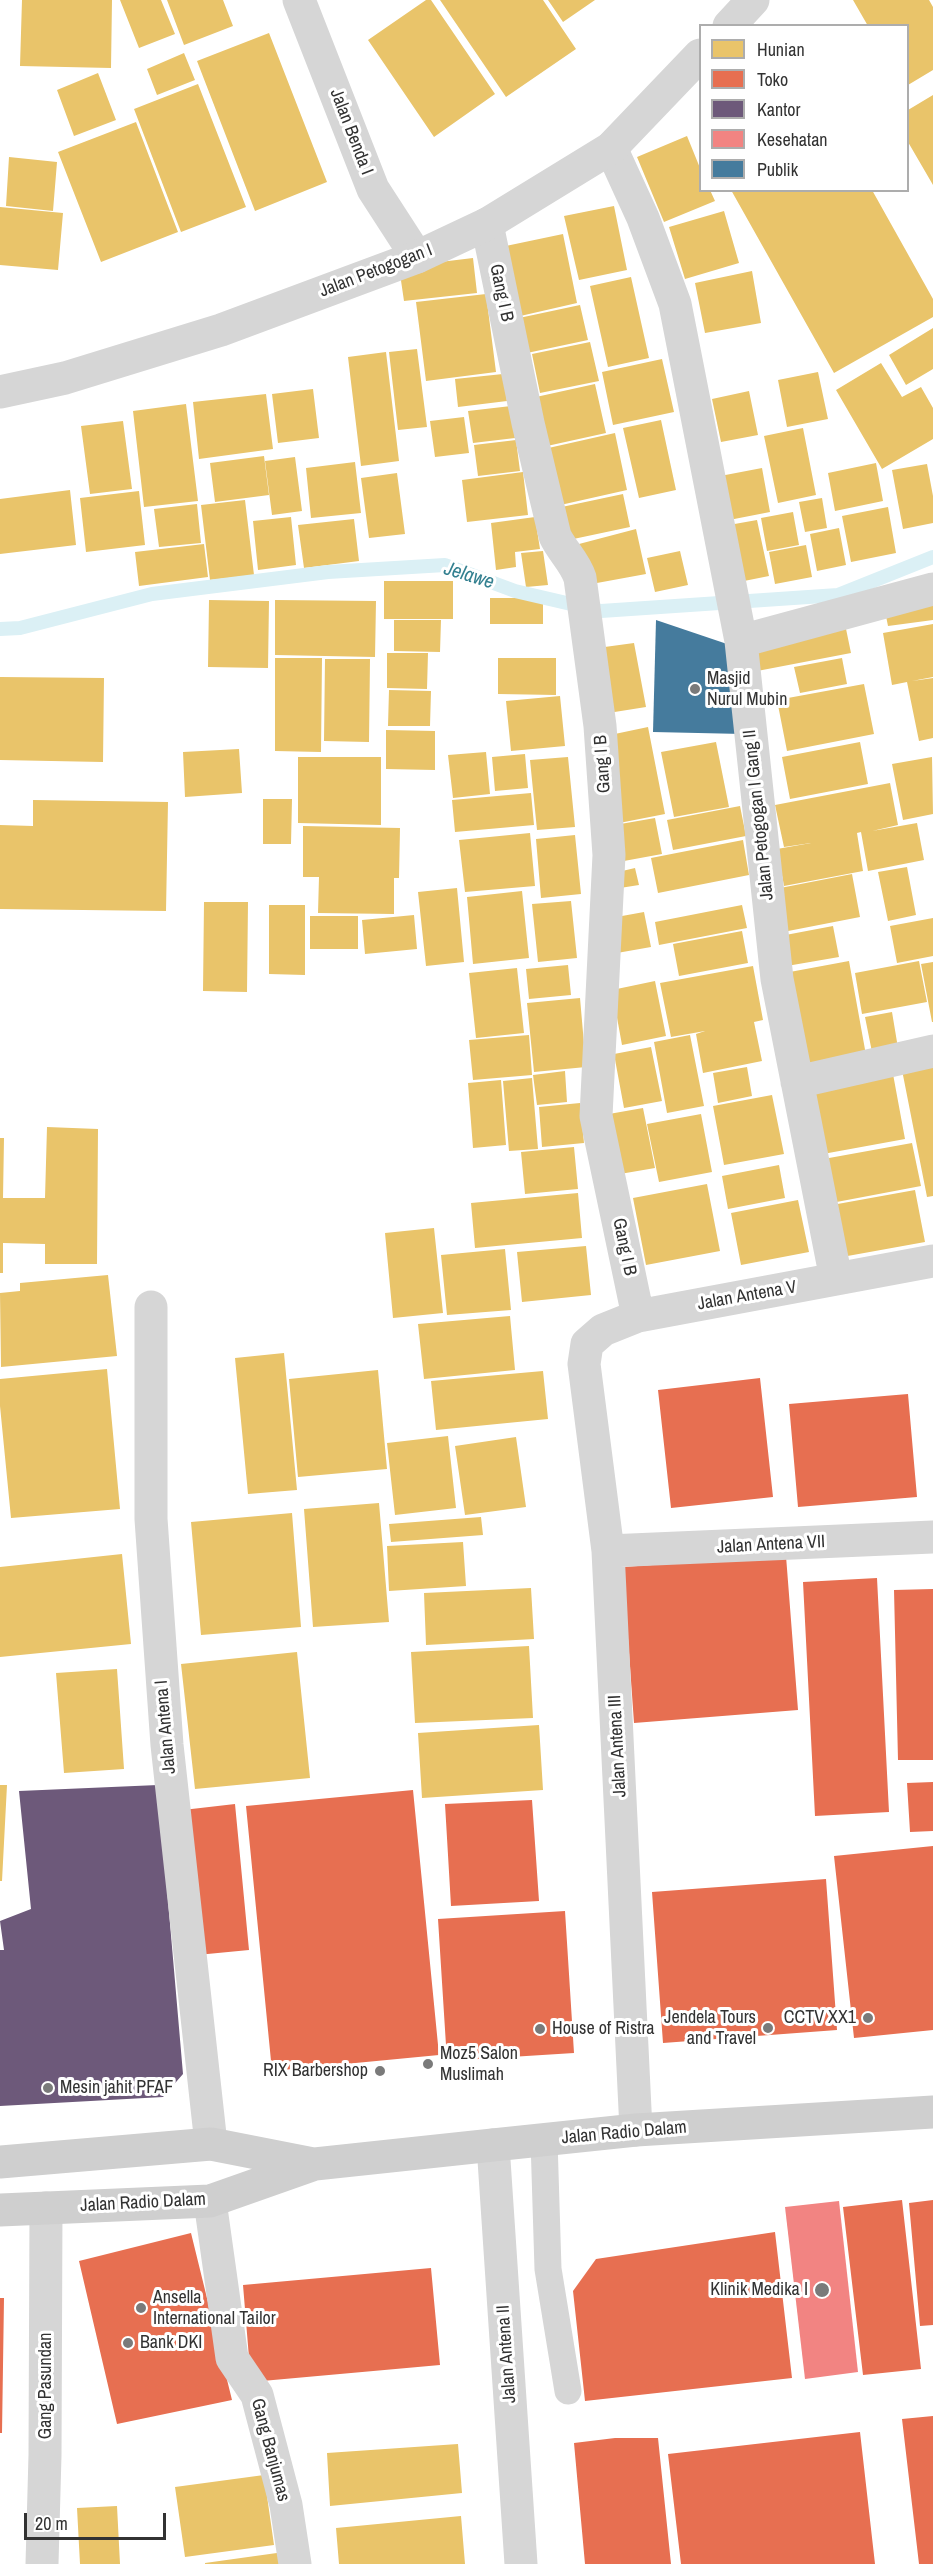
<!DOCTYPE html>
<style>
body{margin:0}
#map{position:relative;width:933px;height:2564px;overflow:hidden;background:#fff;font-family:"Archivo Narrow",sans-serif}
canvas{display:block}
.legend{position:absolute;left:699px;top:24px;width:210px;height:168px;box-sizing:border-box;background:#fff;border:2px solid #adadad;margin:0;padding:8px 10px;list-style:none;font-size:18px;color:#323232}
.legend li{display:flex;align-items:center;gap:12px;height:30px}
.legend b{width:30px;border:2px solid #adadad}
.scale{position:absolute;left:24px;top:2513px;width:142px;height:27px;box-sizing:border-box;border:3px solid #323232;border-top:0;padding-left:8px;font-size:18px;line-height:21px;white-space:nowrap;color:#323232;-webkit-text-stroke:4px #fff;paint-order:stroke}
</style>
<div id="map">
<canvas width="933" height="2564"></canvas>
<ul class="legend">
<li><b style="height:16px;background:#e9c46a"></b>Hunian</li>
<li><b style="height:16px;background:#e76f51"></b>Toko</li>
<li><b style="height:16px;background:#6d597a"></b>Kantor</li>
<li><b style="height:16px;background:#f28482"></b>Kesehatan</li>
<li><b style="height:16px;background:#457b9d"></b>Publik</li>
</ul>
<div class="scale">20 m</div>
</div>
<script>
const ctx = document.querySelector('canvas').getContext('2d');
ctx.lineJoin = 'round';
function fillPath(path, color) {
  ctx.fillStyle = color;
  ctx.fill(path, 'evenodd');
}
function trace(path, color, width, dash) {
  ctx.strokeStyle = color;
  ctx.lineWidth = width;
  ctx.lineCap = dash ? 'butt' : 'round';
  ctx.setLineDash(dash || []);
  ctx.stroke(path);
}
function label(font, color, halo, rows, align = 'center') {
  ctx.font = font + ' "Archivo Narrow",sans-serif';
  ctx.lineWidth = 6;
  ctx.setLineDash([]);
  ctx.textBaseline = 'middle';
  ctx.strokeStyle = halo;
  ctx.fillStyle = color;
  for (const [text, x, y, turn = 0] of rows) {
    ctx.save();
    ctx.translate(x, y);
    ctx.rotate((+turn || 0) * Math.PI / 180);
    ctx.textAlign = isNaN(turn) ? turn : align;
    if (halo) ctx.strokeText(text, 0, 0);
    ctx.fillText(text, 0, 0);
    ctx.restore();
  }
}
fillPath(new Path2D(`
 M 22,0 L 112,0 L 111,68 L 20,66 Z
 M 120,0 L 161,0 L 175,34 L 139,48 Z
 M 167,0 L 223,0 L 233,26 L 184,45 Z
 M 426,0 L 431,0 L 495,94 L 434,137 L 368,40 Z
 M 440,0 L 543,0 L 576,49 L 506,97 Z
 M 548,0 L 595,0 L 563,22 Z
 M 853,0 L 929,0 L 933,7 L 933,70 L 908,85 L 908,26 L 868,26 Z
 M 269,33 L 327,182 L 255,211 L 197,61 Z
 M 184,53 L 195,80 L 157,95 L 147,69 Z
 M 98,73 L 116,120 L 74,136 L 57,90 Z
 M 198,84 L 246,207 L 181,232 L 134,109 Z
 M 933,95 L 933,185 L 908,142 L 908,110 Z
 M 136,122 L 178,232 L 101,262 L 58,152 Z
 M 687,136 L 700,168 L 700,190 L 710,190 L 715,201 L 664,222 L 637,157 Z
 M 9,157 L 57,162 L 53,211 L 6,206 Z
 M 731,190 L 872,190 L 933,299 L 933,317 L 834,373 Z
 M 614,206 L 627,270 L 579,280 L 564,216 Z
 M 0,207 L 63,213 L 58,270 L 0,265 Z
 M 724,211 L 739,263 L 685,279 L 669,227 Z
 M 563,234 L 577,303 L 516,317 L 501,247 Z
 M 473,258 L 477,293 L 404,301 L 399,267 Z
 M 752,271 L 761,323 L 705,333 L 695,283 Z
 M 631,277 L 649,358 L 608,367 L 590,286 Z
 M 486,294 L 496,372 L 426,381 L 416,302 Z
 M 580,305 L 588,340 L 527,353 L 519,318 Z
 M 933,328 L 933,369 L 906,385 L 889,355 Z
 M 590,342 L 599,381 L 540,393 L 532,354 Z
 M 417,349 L 427,427 L 398,430 L 389,352 Z
 M 386,352 L 399,461 L 361,466 L 348,357 Z
 M 662,359 L 674,412 L 613,425 L 602,372 Z
 M 881,363 L 902,397 L 921,387 L 933,408 L 933,439 L 882,469 L 836,390 Z
 M 818,372 L 828,419 L 787,427 L 778,380 Z
 M 503,374 L 507,401 L 458,407 L 455,379 Z
 M 595,384 L 606,433 L 547,446 L 536,397 Z
 M 313,389 L 319,438 L 278,443 L 272,394 Z
 M 749,391 L 758,435 L 721,442 L 712,399 Z
 M 266,394 L 273,449 L 199,459 L 193,402 Z
 M 186,404 L 198,501 L 144,507 L 133,411 Z
 M 511,406 L 515,438 L 473,443 L 468,411 Z
 M 464,417 L 469,453 L 435,457 L 430,421 Z
 M 661,420 L 676,490 L 639,498 L 623,428 Z
 M 123,421 L 132,489 L 90,494 L 81,426 Z
 M 803,428 L 816,495 L 778,503 L 764,436 Z
 M 615,433 L 627,490 L 556,506 L 544,449 Z
 M 516,440 L 520,471 L 478,476 L 474,445 Z
 M 264,456 L 269,495 L 215,502 L 210,463 Z
 M 295,457 L 302,511 L 272,515 L 265,461 Z
 M 355,462 L 361,513 L 311,518 L 306,468 Z
 M 876,463 L 883,501 L 835,511 L 828,473 Z
 M 927,464 L 933,496 L 933,523 L 903,529 L 892,470 Z
 M 762,468 L 770,512 L 724,521 L 715,477 Z
 M 523,472 L 528,515 L 467,522 L 462,480 Z
 M 397,473 L 405,534 L 369,538 L 361,478 Z
 M 70,490 L 76,545 L 0,554 L 0,499 Z
 M 139,491 L 145,545 L 86,552 L 80,498 Z
 M 623,494 L 630,527 L 564,541 L 557,508 Z
 M 822,498 L 827,528 L 805,532 L 799,502 Z
 M 245,500 L 254,575 L 210,580 L 201,505 Z
 M 197,504 L 201,543 L 159,547 L 154,509 Z
 M 888,507 L 896,553 L 851,562 L 842,516 Z
 M 793,512 L 799,545 L 767,551 L 761,518 Z
 M 291,517 L 296,565 L 258,570 L 253,521 Z
 M 535,517 L 540,549 L 515,552 L 516,567 L 496,570 L 491,523 Z
 M 354,519 L 359,561 L 304,568 L 298,525 Z
 M 757,520 L 769,576 L 739,582 L 729,525 Z
 M 839,528 L 846,565 L 817,571 L 810,534 Z
 M 636,529 L 646,574 L 586,585 L 579,544 Z
 M 204,544 L 208,577 L 139,586 L 135,552 Z
 M 806,545 L 812,577 L 775,584 L 769,552 Z
 M 543,551 L 548,585 L 526,587 L 521,553 Z
 M 680,551 L 688,585 L 655,592 L 647,558 Z
 M 384,581 L 453,581 L 453,619 L 384,619 Z
 M 490,598 L 543,598 L 543,624 L 490,624 Z
 M 209,600 L 269,601 L 268,668 L 208,667 Z
 M 275,600 L 376,601 L 375,657 L 275,655 Z
 M 933,603 L 933,620 L 888,626 L 886,616 Z
 M 394,620 L 441,620 L 440,652 L 394,651 Z
 M 845,624 L 851,653 L 752,672 L 746,643 Z
 M 933,624 L 933,677 L 912,681 L 933,678 L 933,738 L 919,741 L 907,682 L 892,685 L 883,633 Z
 M 634,643 L 646,707 L 602,714 L 590,649 Z
 M 387,653 L 428,653 L 427,689 L 387,688 Z
 M 275,658 L 322,658 L 321,752 L 275,751 Z
 M 498,658 L 556,658 L 556,695 L 498,694 Z
 M 842,658 L 847,684 L 800,693 L 794,667 Z
 M 325,659 L 370,659 L 369,742 L 324,741 Z
 M 0,677 L 104,678 L 103,762 L 0,760 Z
 M 864,684 L 874,734 L 787,751 L 777,700 Z
 M 389,690 L 431,691 L 430,726 L 388,726 Z
 M 560,696 L 565,746 L 511,751 L 506,701 Z
 M 648,727 L 665,814 L 609,825 L 610,735 Z
 M 386,730 L 435,731 L 435,770 L 386,769 Z
 M 716,742 L 729,807 L 674,817 L 661,752 Z
 M 860,742 L 868,784 L 790,799 L 782,757 Z
 M 239,749 L 242,793 L 185,797 L 183,752 Z
 M 486,752 L 490,794 L 453,798 L 448,755 Z
 M 525,754 L 528,788 L 495,791 L 492,757 Z
 M 298,757 L 381,757 L 381,825 L 298,823 Z
 M 568,757 L 575,827 L 537,830 L 530,760 Z
 M 932,757 L 933,814 L 903,820 L 892,764 Z
 M 890,783 L 898,825 L 872,831 L 917,823 L 924,860 L 868,871 L 861,832 L 857,833 L 863,871 L 784,886 L 777,849 L 811,843 L 784,847 L 775,805 Z
 M 531,793 L 534,825 L 455,832 L 452,800 Z
 M 263,799 L 292,799 L 291,844 L 263,844 Z
 M 33,800 L 168,802 L 166,911 L 0,909 L 0,825 L 33,826 Z
 M 740,806 L 746,836 L 673,850 L 667,820 Z
 M 655,818 L 662,854 L 613,863 L 609,826 Z
 M 303,826 L 400,828 L 399,878 L 394,878 L 394,914 L 318,913 L 319,877 L 303,877 Z
 M 530,833 L 535,886 L 465,892 L 459,840 Z
 M 575,835 L 581,894 L 541,898 L 536,839 Z
 M 743,840 L 749,875 L 658,893 L 651,858 Z
 M 907,867 L 916,915 L 888,921 L 878,872 Z
 M 635,868 L 639,885 L 620,888 L 618,872 Z
 M 852,874 L 860,917 L 783,932 L 775,889 Z
 M 457,888 L 464,962 L 426,966 L 418,892 Z
 M 522,891 L 529,958 L 473,964 L 467,897 Z
 M 571,901 L 577,958 L 538,962 L 532,904 Z
 M 204,902 L 248,902 L 247,992 L 203,991 Z
 M 269,905 L 305,905 L 305,975 L 269,974 Z
 M 742,905 L 747,928 L 659,945 L 655,922 Z
 M 644,912 L 651,947 L 617,953 L 611,918 Z
 M 414,915 L 417,949 L 365,954 L 362,920 Z
 M 310,916 L 358,916 L 358,949 L 310,949 Z
 M 933,918 L 933,956 L 897,963 L 890,926 Z
 M 833,926 L 839,957 L 781,967 L 775,937 Z
 M 742,931 L 748,963 L 679,976 L 673,944 Z
 M 849,961 L 866,1055 L 798,1068 L 779,974 Z
 M 919,961 L 927,1002 L 862,1014 L 855,973 Z
 M 933,962 L 933,1022 L 932,1022 L 921,964 Z
 M 568,965 L 571,995 L 529,999 L 526,969 Z
 M 753,966 L 763,1020 L 754,1022 L 762,1061 L 703,1073 L 696,1034 L 705,1031 L 671,1037 L 660,983 Z
 M 517,968 L 524,1033 L 476,1038 L 469,973 Z
 M 655,981 L 666,1036 L 622,1045 L 612,990 Z
 M 580,998 L 586,1067 L 534,1072 L 527,1003 Z
 M 892,1012 L 898,1048 L 872,1052 L 865,1017 Z
 M 529,1035 L 532,1075 L 473,1080 L 469,1040 Z
 M 690,1035 L 704,1106 L 667,1113 L 654,1042 Z
 M 651,1047 L 662,1101 L 624,1108 L 614,1054 Z
 M 933,1064 L 933,1196 L 927,1197 L 902,1070 Z
 M 747,1067 L 752,1096 L 718,1103 L 713,1073 Z
 M 565,1071 L 567,1102 L 537,1105 L 533,1075 Z
 M 893,1074 L 905,1139 L 823,1154 L 810,1090 Z
 M 532,1078 L 538,1149 L 509,1151 L 503,1081 Z
 M 501,1080 L 506,1145 L 473,1148 L 468,1083 Z
 M 772,1095 L 784,1154 L 724,1165 L 713,1106 Z
 M 580,1103 L 584,1143 L 542,1147 L 539,1107 Z
 M 643,1108 L 655,1168 L 620,1174 L 609,1114 Z
 M 701,1114 L 712,1172 L 659,1182 L 647,1124 Z
 M 47,1127 L 98,1129 L 97,1264 L 45,1264 L 45,1244 L 3,1243 L 3,1273 L 0,1273 L 0,1138 L 4,1138 L 3,1198 L 45,1198 Z
 M 912,1143 L 921,1186 L 826,1204 L 818,1160 Z
 M 574,1147 L 578,1189 L 525,1194 L 521,1152 Z
 M 779,1165 L 785,1198 L 728,1209 L 722,1176 Z
 M 707,1184 L 720,1251 L 646,1265 L 633,1198 Z
 M 915,1190 L 925,1242 L 842,1257 L 832,1205 Z
 M 578,1193 L 582,1238 L 475,1248 L 471,1203 Z
 M 798,1200 L 809,1252 L 741,1265 L 731,1213 Z
 M 434,1228 L 443,1313 L 393,1318 L 385,1233 Z
 M 586,1246 L 591,1295 L 522,1302 L 517,1252 Z
 M 505,1249 L 511,1310 L 447,1315 L 441,1255 Z
 M 108,1275 L 117,1356 L 1,1367 L 0,1293 L 20,1291 L 20,1283 Z
 M 510,1316 L 515,1370 L 424,1379 L 418,1324 Z
 M 284,1353 L 297,1490 L 248,1494 L 235,1358 Z
 M 107,1369 L 120,1509 L 11,1518 L 0,1406 L 0,1379 Z
 M 378,1370 L 387,1469 L 298,1477 L 289,1379 Z
 M 543,1371 L 548,1419 L 436,1430 L 431,1381 Z
 M 448,1436 L 456,1508 L 395,1515 L 387,1443 Z
 M 516,1437 L 526,1507 L 465,1515 L 455,1446 Z
 M 379,1503 L 389,1622 L 313,1627 L 304,1509 Z
 M 292,1513 L 301,1627 L 201,1635 L 191,1522 Z
 M 481,1517 L 483,1535 L 391,1542 L 389,1524 Z
 M 463,1542 L 466,1586 L 389,1591 L 387,1546 Z
 M 122,1554 L 131,1644 L 0,1657 L 0,1567 Z
 M 531,1588 L 534,1639 L 426,1645 L 424,1593 Z
 M 529,1646 L 533,1718 L 415,1723 L 411,1652 Z
 M 297,1652 L 310,1778 L 195,1789 L 181,1664 Z
 M 117,1669 L 124,1769 L 64,1773 L 56,1673 Z
 M 539,1725 L 543,1790 L 422,1798 L 418,1733 Z
 M 0,1785 L 7,1785 L 2,1881 L 0,1881 Z
 M 458,2444 L 462,2493 L 330,2506 L 327,2453 Z
 M 264,2475 L 274,2545 L 185,2557 L 175,2487 Z
 M 117,2506 L 120,2564 L 80,2564 L 77,2508 Z
 M 461,2516 L 465,2564 L 339,2564 L 336,2528 Z
 M 284,2552 L 285,2564 L 205,2564 L 205,2563 Z`), '#e9c46a');
fillPath(new Path2D(`
 M 760,1378 L 773,1497 L 671,1508 L 658,1390 Z
 M 908,1394 L 917,1497 L 798,1507 L 789,1404 Z
 M 786,1556 L 798,1710 L 634,1723 L 623,1567 Z
 M 877,1578 L 889,1812 L 815,1816 L 803,1582 Z
 M 933,1589 L 933,1760 L 898,1760 L 894,1590 Z
 M 933,1782 L 933,1831 L 910,1832 L 907,1783 Z
 M 413,1790 L 439,2055 L 272,2071 L 246,1806 Z
 M 532,1800 L 539,1901 L 451,1906 L 445,1804 Z
 M 235,1804 L 249,1950 L 197,1955 L 183,1810 Z
 M 933,1846 L 933,2030 L 854,2038 L 834,1856 Z
 M 826,1879 L 837,2030 L 663,2043 L 652,1892 Z
 M 565,1911 L 574,2053 L 447,2061 L 438,1919 Z
 M 902,2200 L 921,2369 L 863,2375 L 843,2207 Z
 M 933,2200 L 933,2325 L 920,2326 L 909,2203 Z
 M 775,2232 L 792,2378 L 585,2401 L 573,2291 L 596,2259 Z
 M 191,2233 L 232,2400 L 117,2424 L 79,2261 Z
 M 431,2268 L 440,2365 L 251,2382 L 243,2285 Z
 M 0,2298 L 4,2298 L 2,2433 L 0,2433 Z
 M 933,2416 L 933,2564 L 919,2564 L 902,2419 Z
 M 860,2432 L 875,2564 L 681,2564 L 668,2454 Z
 M 615,2438 L 658,2438 L 671,2564 L 585,2564 L 574,2443 Z`), '#e76f51');
fillPath(new Path2D(`
 M 158,1785 L 183,2074 L 163,2097 L 0,2106 L 0,1950 L 4,1950 L 0,1921 L 31,1909 L 19,1791 Z`), '#6d597a');
fillPath(new Path2D(`
 M 839,2201 L 858,2372 L 805,2379 L 785,2207 Z`), '#f28482');
fillPath(new Path2D(`
 M 656,620 L 730,645 L 743,734 L 653,732 Z`), '#457b9d');
trace(new Path2D(`
 M 0,629 L 20,628 L 152,594 L 328,572 L 445,565 L 515,591 L 601,611 L 838,595 L 933,557`), '#dbf0f5', 14);
trace(new Path2D(`
 M 544,2140 L 548,2269 L 568,2391`), '#d6d6d6', 27);
trace(new Path2D(`
 M 299,0 L 373,189 L 417,257
 M 611,148 L 643,218 L 675,304 L 687,365 L 741,641 L 777,979 L 836,1279
 M 487,224 L 528,423 L 555,536 C 562,551 575,562 580,578 L 600,726 L 609,855 L 596,1116 L 638,1316
 M 741,641 L 933,589
 M 797,1082 L 933,1051
 M 151,1307 L 151,1519 L 167,1745 L 211,2144
 M 608,1551 L 933,1537
 M 636,2130 L 608,1551 L 584,1364 L 587,1344 L 603,1330 L 638,1316 L 933,1261
 M 493,2145 L 521,2564
 M 210,2201 L 232,2358 L 257,2395 L 286,2505 L 295,2564
 M 42,2564 L 45,2455 L 46,2208`), '#d6d6d6', 33);
trace(new Path2D(`
 M 729,26 L 753,0
 M 0,392 L 65,378 L 221,330 L 417,257 L 487,224 L 611,148 L 700,55`), '#d6d6d6', 33);
trace(new Path2D(`
 M 0,2162 L 211,2144 L 313,2164
 M 0,2210 L 210,2201 L 315,2164 L 493,2145 L 636,2130 L 933,2112`), '#cfcfcf', 33);
for (const [x, y, r, color] of [
 [695,689,6,"#7a7a7a"],
 [868,2018,6,"#7a7a7a"],
 [768,2028,6,"#7a7a7a"],
 [540,2029,6,"#7a7a7a"],
 [428,2064,6,"#7a7a7a"],
 [380,2071,6,"#7a7a7a"],
 [48,2088,6,"#7a7a7a"],
 [822,2290,8,"#7a7a7a"],
 [141,2308,6,"#7a7a7a"],
 [128,2343,6,"#7a7a7a"]
]) {
  const dot = new Path2D();
  dot.arc(x, y, r, 0, 2 * Math.PI);
  ctx.fillStyle = color;
  ctx.fill(dot);
  trace(dot, '#fff', 2);
}
label('18px', '#323232', '#fff', [
 ["Jalan Benda I",351,132,69],
 ["Jalan Petogogan I",376,271,-21],
 ["Gang I B",501,293,78],
 ["Gang I B",603,764,-94],
 ["Jalan Petogogan I Gang II",759,815,-96],
 ["Gang I B",624,1247,78],
 ["Jalan Antena V",747,1296,-10],
 ["Jalan Antena VII",771,1545,-3],
 ["Jalan Antena I",166,1727,-95],
 ["Jalan Antena III",618,1746,-93],
 ["Jalan Radio Dalam",624,2133,-5],
 ["Jalan Radio Dalam",143,2203,-3],
 ["Jalan Antena II",507,2354,-94],
 ["Gang Pasundan",46,2386,-90],
 ["Gang Banjumas",270,2450,75]
]);
label('18px', '#323232', '#fff', [
 ["Masjid",707,679],
 ["Nurul Mubin",707,700],
 ["Jendela Tours",756,2018,"right"],
 ["and Travel",756,2039,"right"],
 ["CCTV XX1",856,2018,"right"],
 ["House of Ristra",552,2029],
 ["Moz5 Salon",440,2054],
 ["Muslimah",440,2075],
 ["RIX Barbershop",368,2071,"right"],
 ["Mesin jahit PFAF",60,2088],
 ["Klinik Medika I",808,2290,"right"],
 ["Ansella",153,2298],
 ["International Tailor",153,2319],
 ["Bank DKI",140,2343]
], 'left');
label('italic 20px', '#338090', '#fff', [
 ["Jelawe",469,576,17]
]);
</script>
